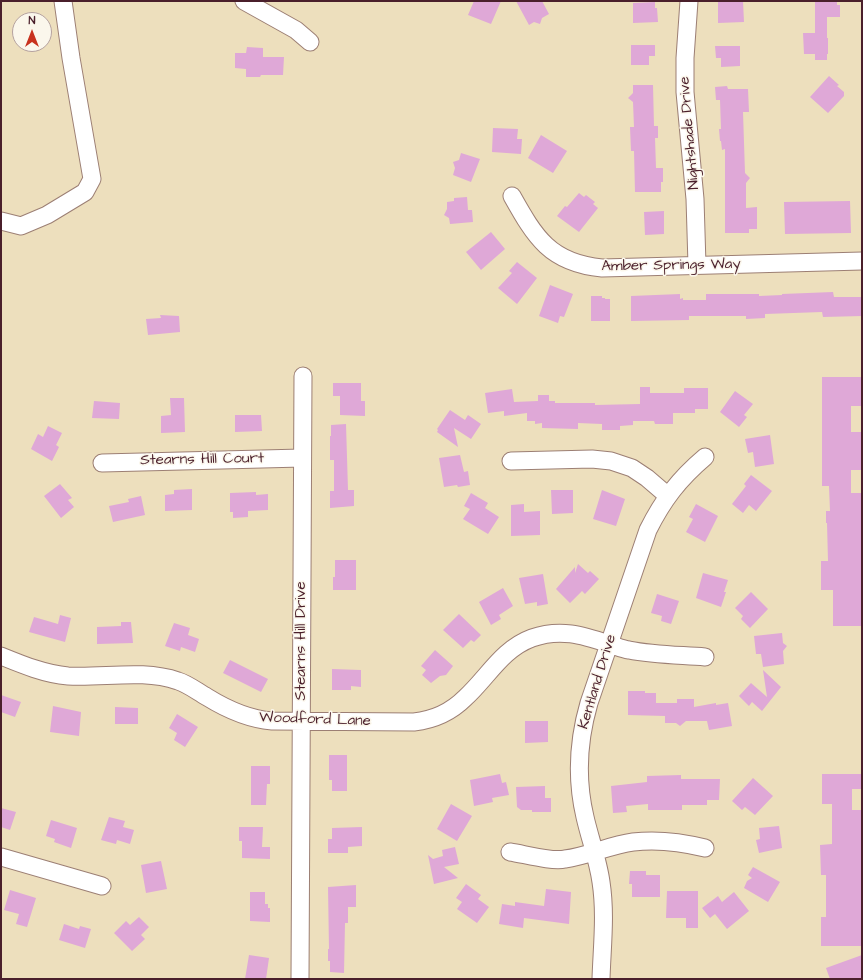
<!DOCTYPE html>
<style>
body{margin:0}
#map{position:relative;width:863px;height:980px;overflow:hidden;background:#eddfbd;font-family:"Architects Daughter",sans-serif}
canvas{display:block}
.frame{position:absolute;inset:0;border:2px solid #4a1f2b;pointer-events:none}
.north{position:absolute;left:12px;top:12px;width:40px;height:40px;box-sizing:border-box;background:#fbf7ec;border:1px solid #b4a19f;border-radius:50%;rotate:0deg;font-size:11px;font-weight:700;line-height:16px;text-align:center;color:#4a1f2b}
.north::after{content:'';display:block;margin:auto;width:14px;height:18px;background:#c8321e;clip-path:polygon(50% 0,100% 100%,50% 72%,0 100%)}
</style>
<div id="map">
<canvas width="863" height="980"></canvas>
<div class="frame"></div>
<div class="north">N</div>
</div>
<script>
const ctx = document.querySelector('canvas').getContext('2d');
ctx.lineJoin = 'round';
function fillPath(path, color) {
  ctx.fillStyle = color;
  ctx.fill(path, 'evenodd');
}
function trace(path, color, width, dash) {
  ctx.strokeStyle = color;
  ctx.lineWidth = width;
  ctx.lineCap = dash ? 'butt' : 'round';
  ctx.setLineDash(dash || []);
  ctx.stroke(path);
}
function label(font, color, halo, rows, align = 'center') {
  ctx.font = font + ' "Architects Daughter",sans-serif';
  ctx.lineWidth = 3;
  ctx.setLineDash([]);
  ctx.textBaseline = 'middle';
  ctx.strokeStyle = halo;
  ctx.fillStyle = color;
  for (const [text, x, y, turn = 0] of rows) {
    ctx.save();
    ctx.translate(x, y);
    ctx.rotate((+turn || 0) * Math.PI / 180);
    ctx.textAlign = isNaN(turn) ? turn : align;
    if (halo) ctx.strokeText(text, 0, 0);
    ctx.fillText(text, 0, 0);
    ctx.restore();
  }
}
fillPath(new Path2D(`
 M 474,1 L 501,1 L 491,24 L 468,15 Z
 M 516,1 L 542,1 L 549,14 L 542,18 L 540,24 L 534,22 L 529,25 Z
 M 718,1 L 743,1 L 744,22 L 718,23 Z
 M 815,1 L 837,1 L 837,5 L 840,5 L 840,17 L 827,17 L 827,38 L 828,38 L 828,54 L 827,54 L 827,60 L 815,60 L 815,54 L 804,54 L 803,33 L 815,33 Z
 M 655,2 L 655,8 L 657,8 L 658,22 L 633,23 L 633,3 Z
 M 631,45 L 655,45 L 655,56 L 649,56 L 649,65 L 631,65 Z
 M 715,46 L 740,46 L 740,66 L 721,67 L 721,58 L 716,58 Z
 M 247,47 L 263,48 L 263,57 L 284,57 L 283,75 L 261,75 L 260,77 L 246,77 L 246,69 L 235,68 L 235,53 L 246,53 Z
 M 829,76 L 839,85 L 837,86 L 844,92 L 844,96 L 828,113 L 810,97 Z
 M 633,85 L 653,85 L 654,126 L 658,126 L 658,138 L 655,138 L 656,168 L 663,168 L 663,182 L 661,182 L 661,192 L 635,192 L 634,151 L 631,151 L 630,127 L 634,127 L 633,102 L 628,98 L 633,93 Z
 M 727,86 L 728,89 L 748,89 L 749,112 L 743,112 L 745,173 L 750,178 L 746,183 L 746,208 L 757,207 L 757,229 L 749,229 L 749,233 L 725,233 L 725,149 L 722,150 L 721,141 L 720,141 L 719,129 L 721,129 L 720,100 L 716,100 L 715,87 Z
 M 493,128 L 518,129 L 517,139 L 522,139 L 521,154 L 492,152 Z
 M 541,135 L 567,151 L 553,173 L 528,158 Z
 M 461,153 L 480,159 L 471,182 L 453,175 L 455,168 L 453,162 L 459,160 Z
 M 579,193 L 584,197 L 586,195 L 595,202 L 593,204 L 598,208 L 579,232 L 557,216 L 565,206 L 567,207 Z
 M 467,197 L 468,210 L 472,210 L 473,222 L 450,224 L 449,218 L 444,215 L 447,209 L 447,202 L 454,201 L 454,198 Z
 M 850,201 L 851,233 L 785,234 L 784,202 Z
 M 664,211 L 664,234 L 645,235 L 644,212 Z
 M 491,232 L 505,249 L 481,270 L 466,252 Z
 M 517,262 L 537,278 L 517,304 L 498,288 L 512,273 L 509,271 Z
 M 550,285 L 573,294 L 564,317 L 560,316 L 558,323 L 539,316 Z
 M 833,292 L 834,297 L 862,297 L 862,316 L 823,317 L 822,312 L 765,314 L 765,318 L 746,319 L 746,316 L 689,316 L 689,320 L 631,321 L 631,296 L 680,294 L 680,299 L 683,298 L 683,300 L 706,300 L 706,294 L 759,294 L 759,296 L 782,295 L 782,294 Z
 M 591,296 L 602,296 L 602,298 L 605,298 L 605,299 L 610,299 L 610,321 L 591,321 Z
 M 160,315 L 179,316 L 180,332 L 148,335 L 146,319 L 161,318 Z
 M 822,377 L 862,377 L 862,406 L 851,406 L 851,432 L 862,432 L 862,470 L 851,470 L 851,493 L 862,493 L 862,626 L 833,626 L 833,590 L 821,590 L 821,561 L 828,561 L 827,523 L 826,523 L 826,511 L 830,511 L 829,486 L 822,486 Z
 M 333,383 L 361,383 L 361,401 L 365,401 L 365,416 L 340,415 L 340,396 L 333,396 Z
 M 640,387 L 650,387 L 650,393 L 684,393 L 684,388 L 708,388 L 708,409 L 695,409 L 695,413 L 673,413 L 673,424 L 655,424 L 654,421 L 633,421 L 633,425 L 620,426 L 620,430 L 602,430 L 602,424 L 578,423 L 578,429 L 542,428 L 542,423 L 535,424 L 535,421 L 527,421 L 527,413 L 504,416 L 504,411 L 488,413 L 485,393 L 512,389 L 514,402 L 538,401 L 538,395 L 549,395 L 549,401 L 555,401 L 555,403 L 595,403 L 595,405 L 640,404 Z
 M 735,391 L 753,404 L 744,415 L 747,417 L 739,427 L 720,412 Z
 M 170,398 L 184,398 L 185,432 L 161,433 L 161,416 L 171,415 Z
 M 94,401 L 120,403 L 119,419 L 92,418 Z
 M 450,410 L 465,420 L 468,415 L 481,424 L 471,439 L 454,428 L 458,447 L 437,432 L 438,430 L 437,429 Z
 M 235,415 L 261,415 L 262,431 L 235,432 Z
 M 346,424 L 348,490 L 354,490 L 354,506 L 330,508 L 330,491 L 334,491 L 334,460 L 330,460 L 330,436 L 331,436 L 331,425 Z
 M 48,426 L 62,433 L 56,445 L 59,447 L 52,461 L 31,449 L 38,434 L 43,437 Z
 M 770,435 L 774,464 L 755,467 L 753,452 L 748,453 L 745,439 Z
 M 460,455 L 464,472 L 468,471 L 470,485 L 458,487 L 457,485 L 444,487 L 439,458 Z
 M 751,475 L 772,491 L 756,511 L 749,505 L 743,513 L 732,504 L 746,486 L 744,484 Z
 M 60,484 L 72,498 L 68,500 L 74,507 L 61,518 L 44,496 Z
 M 192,489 L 192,510 L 165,511 L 165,495 L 174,494 L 174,490 Z
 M 551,490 L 573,490 L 573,513 L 552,514 Z
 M 602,490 L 625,499 L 616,526 L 593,519 Z
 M 256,492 L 256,495 L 268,494 L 268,510 L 248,511 L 248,517 L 233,518 L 233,512 L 230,512 L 230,493 Z
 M 471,493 L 488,503 L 485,508 L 499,517 L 488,534 L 463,519 L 470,509 L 464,506 Z
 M 141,496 L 145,515 L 113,522 L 109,506 L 129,502 L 128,499 Z
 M 524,504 L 524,512 L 540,511 L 540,535 L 511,536 L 511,505 Z
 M 696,504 L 718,516 L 705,542 L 686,532 L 693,519 L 689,517 Z
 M 335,560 L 356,560 L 356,590 L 333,590 L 333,577 L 335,577 Z
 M 578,564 L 588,573 L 590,571 L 599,579 L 585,594 L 582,591 L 570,603 L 556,589 L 575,567 L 575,573 Z
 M 703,573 L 728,580 L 724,592 L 726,592 L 721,607 L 696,598 Z
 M 543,574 L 548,604 L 537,606 L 537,602 L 525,604 L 519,578 Z
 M 503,588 L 513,606 L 499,615 L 501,619 L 491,625 L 479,602 Z
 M 751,592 L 768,609 L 750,628 L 741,619 L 743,616 L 735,608 Z
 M 657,594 L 679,601 L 671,624 L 661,621 L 662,616 L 651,613 Z
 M 459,614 L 481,635 L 474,642 L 471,640 L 463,648 L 443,630 Z
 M 60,615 L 71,618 L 65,642 L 29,632 L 34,617 L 58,624 Z
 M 121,622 L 131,622 L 133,643 L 97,644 L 97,627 L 121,626 Z
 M 174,623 L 190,628 L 188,635 L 199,639 L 195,652 L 181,647 L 180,651 L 165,646 Z
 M 782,633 L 783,643 L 787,646 L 783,651 L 784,664 L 763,667 L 761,654 L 756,654 L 754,636 Z
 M 435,650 L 453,666 L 446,675 L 440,676 L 431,683 L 422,675 L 426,670 L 421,666 Z
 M 230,660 L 268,679 L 261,692 L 223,673 Z
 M 332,669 L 361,670 L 361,687 L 351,686 L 351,690 L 332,690 Z
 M 763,670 L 781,687 L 762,711 L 752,702 L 749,706 L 739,696 L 751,683 L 767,697 Z
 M 628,691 L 645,691 L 645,693 L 656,693 L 656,703 L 677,703 L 677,699 L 694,699 L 694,707 L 716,703 L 716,705 L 728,703 L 732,726 L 709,730 L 707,721 L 686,721 L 680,726 L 676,723 L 665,723 L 665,716 L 628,715 Z
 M 1,695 L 21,702 L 15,717 L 1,712 Z
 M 53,706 L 81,712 L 79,736 L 50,732 Z
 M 115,707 L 138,708 L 138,724 L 115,724 Z
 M 177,714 L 198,727 L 185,747 L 174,740 L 177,733 L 169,728 Z
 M 525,721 L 548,721 L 548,742 L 525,743 Z
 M 329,755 L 347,755 L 347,791 L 332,791 L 332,780 L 329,780 Z
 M 251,766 L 270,766 L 270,784 L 267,784 L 266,805 L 251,805 Z
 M 500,774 L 502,783 L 506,782 L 509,795 L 492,798 L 493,802 L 474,806 L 470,780 Z
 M 822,774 L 862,774 L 862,789 L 852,789 L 852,810 L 862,810 L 862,946 L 821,946 L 821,917 L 826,917 L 826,875 L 821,875 L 820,845 L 832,844 L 832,804 L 822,804 Z
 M 681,775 L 681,779 L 720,779 L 719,800 L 707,800 L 707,805 L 682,805 L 682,810 L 648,810 L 648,804 L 626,806 L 627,812 L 613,813 L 611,786 L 647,782 L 647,776 Z
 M 753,778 L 773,796 L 755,815 L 745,807 L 742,810 L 732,801 Z
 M 545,786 L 545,798 L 551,798 L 551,812 L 532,812 L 532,810 L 521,810 L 517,807 L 516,787 Z
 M 451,804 L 472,816 L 457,841 L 437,829 Z
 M 1,808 L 16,812 L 10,830 L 1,827 Z
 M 109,817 L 125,821 L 123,827 L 134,830 L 130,844 L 117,840 L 116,844 L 101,840 Z
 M 51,820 L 77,828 L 71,848 L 54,842 L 55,839 L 46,836 Z
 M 779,826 L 782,848 L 759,853 L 756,840 L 760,839 L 759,828 Z
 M 239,827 L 263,827 L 262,847 L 270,847 L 270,859 L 242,858 L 242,841 L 239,841 Z
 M 362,827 L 362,846 L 348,847 L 348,853 L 328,853 L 328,839 L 332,839 L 332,828 Z
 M 455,847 L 459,864 L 444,867 L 458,878 L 434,884 L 428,855 L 433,859 L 443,856 L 442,850 Z
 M 161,861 L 167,889 L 146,893 L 141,865 Z
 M 753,867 L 780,882 L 768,902 L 744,888 L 747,881 L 752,878 L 748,875 Z
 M 630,871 L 646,871 L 646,875 L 660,875 L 660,897 L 632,897 L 632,884 L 629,884 Z
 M 466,884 L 481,895 L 478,899 L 489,907 L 477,923 L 457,909 L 462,902 L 456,898 Z
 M 356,885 L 356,907 L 348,907 L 348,923 L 345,923 L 344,973 L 330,972 L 330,961 L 328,961 L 328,949 L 329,949 L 328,887 Z
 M 546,889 L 571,892 L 569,924 L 524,918 L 523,928 L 499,924 L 502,904 L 515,906 L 515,902 L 544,906 Z
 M 10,890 L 36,898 L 27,927 L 16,924 L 19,914 L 4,910 Z
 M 667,891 L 698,891 L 698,928 L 686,928 L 686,918 L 666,918 Z
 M 250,892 L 265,892 L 265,904 L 268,904 L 268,908 L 270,908 L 270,922 L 250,921 Z
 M 734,892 L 749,911 L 727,929 L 715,914 L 710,918 L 702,908 L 718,896 L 722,902 Z
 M 139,917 L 149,927 L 141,935 L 145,939 L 132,951 L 114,933 L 126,921 L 130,925 Z
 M 64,924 L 79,929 L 80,926 L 91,929 L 85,948 L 59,940 Z
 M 249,955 L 269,958 L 266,979 L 245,979 Z
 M 862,955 L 862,979 L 830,979 L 826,968 Z`), '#dfa8d7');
const minor = new Path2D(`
 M 244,1 L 296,30 L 310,42
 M 689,1 L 685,58 L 685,92 L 695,199 L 697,265
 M 512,196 C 535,237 550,263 602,268 L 862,261
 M 1,221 L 21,226 L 47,215 L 85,192 L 92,179 L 71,58 L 63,1
 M 511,461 L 592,459 L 611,461 L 632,468 L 647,478 L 668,496
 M 102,463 L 302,458
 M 1,656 C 23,665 45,674 68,676 C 105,678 143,669 178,681 C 188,684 198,692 207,697 C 228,710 248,719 272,721 L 414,722 C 432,720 451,712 465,698 C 488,677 502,649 532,638 C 560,628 582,635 609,644 C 616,646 622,649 629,650 C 654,655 680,655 705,657
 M 510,852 C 524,854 552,862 565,859 C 588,856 610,845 633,842 C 658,839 681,842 705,848
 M 1,857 L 102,886
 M 300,979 L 303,376
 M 601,979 C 602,947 606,914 601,882 C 598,860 590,839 585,817 C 576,779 578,741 589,703 L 648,530 C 663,500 679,479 705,457`);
trace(minor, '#9c7f74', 19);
trace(minor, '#fff', 17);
label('15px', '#4a1f2b', '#fbf7ec', [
 ["Nightshade Drive",690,133,-95],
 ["Amber Springs Way",671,266,-1],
 ["Stearns Hill Court",202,460,-1],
 ["Stearns Hill Drive",302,641,-90],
 ["Kentland Drive",598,682,-73],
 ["Woodford Lane",315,720,2]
]);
</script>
